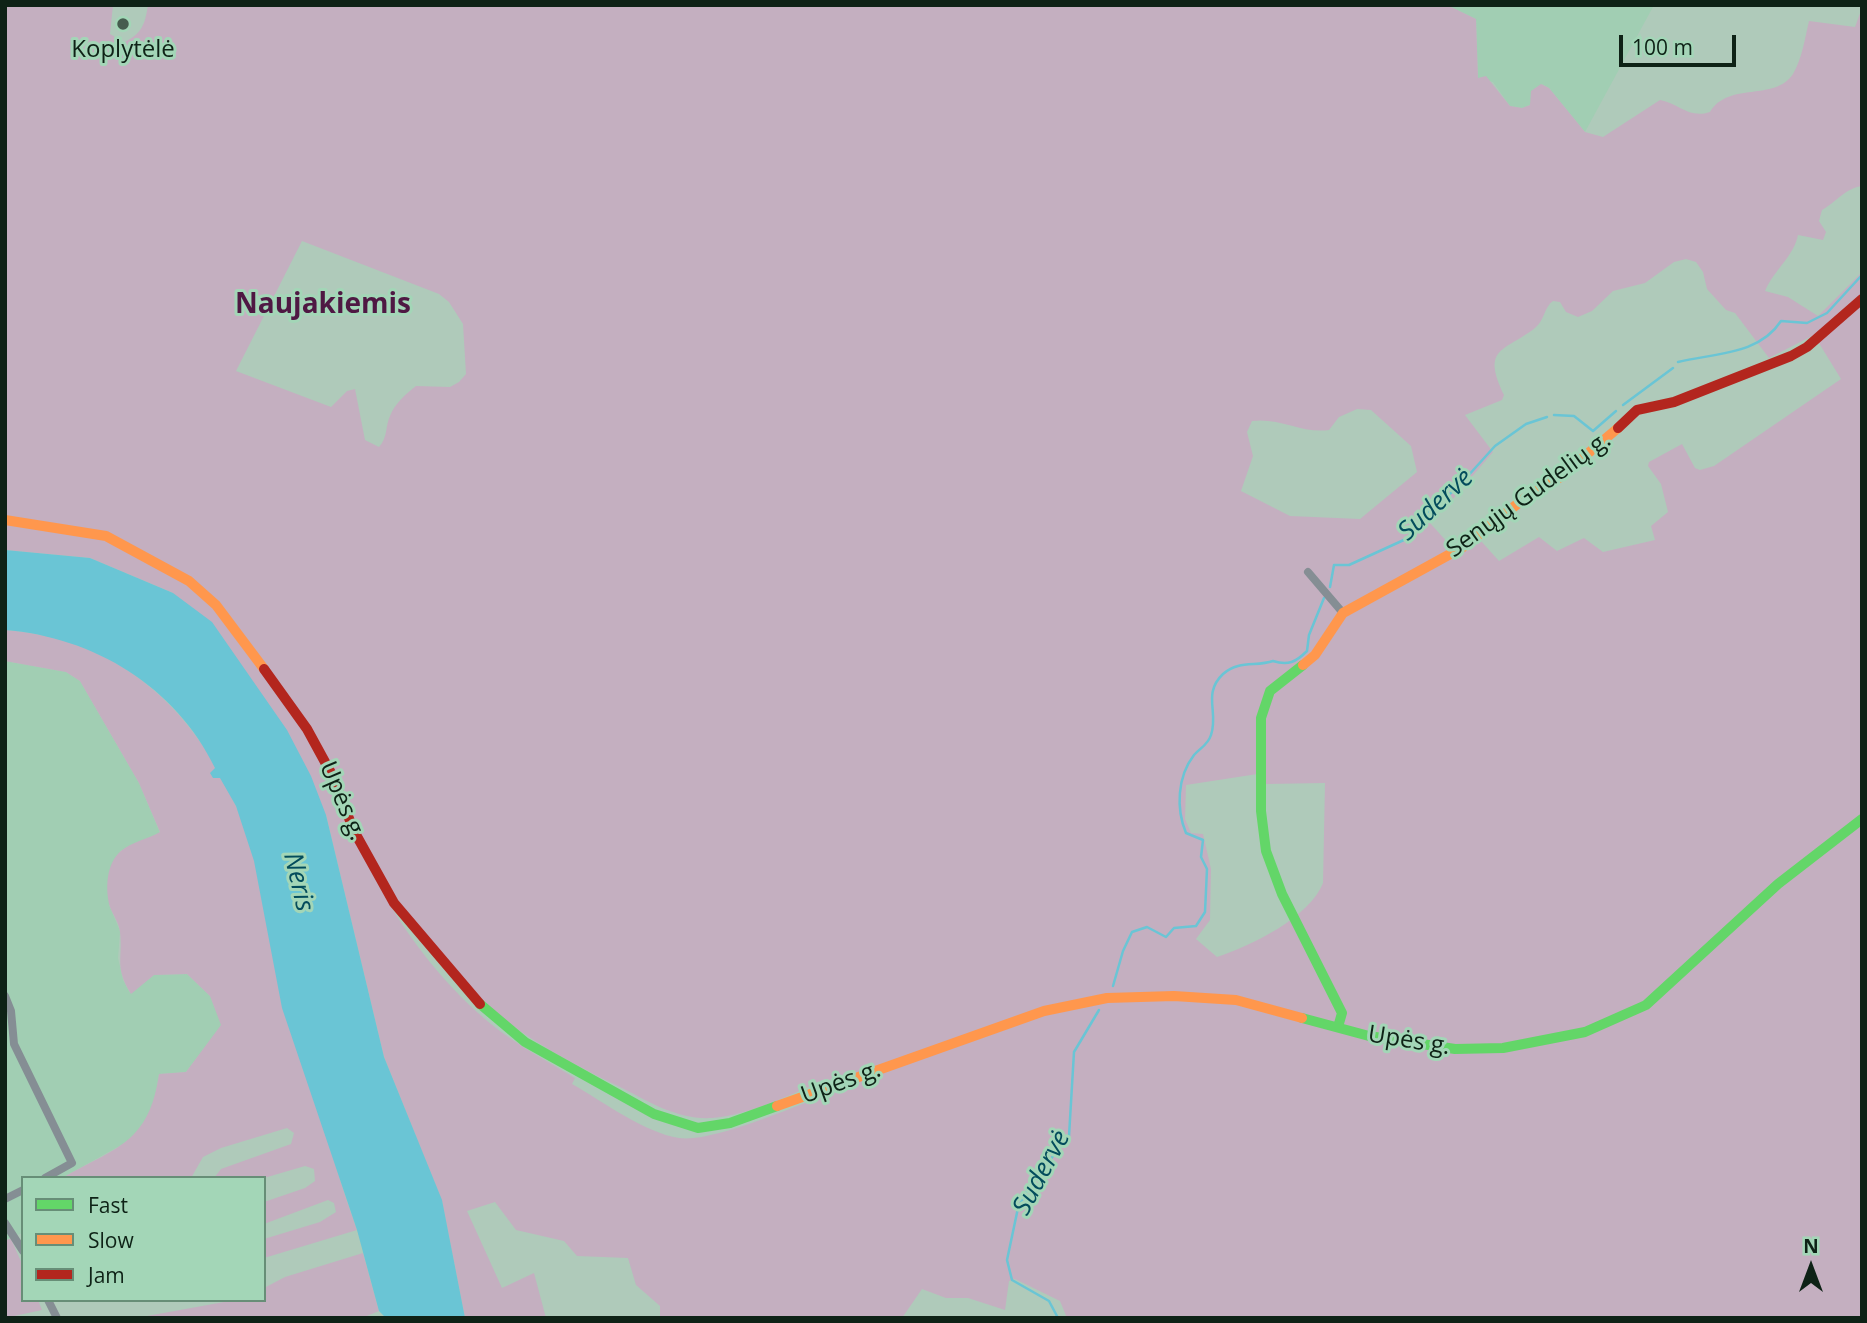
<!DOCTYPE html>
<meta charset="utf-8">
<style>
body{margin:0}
#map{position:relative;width:1867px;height:1323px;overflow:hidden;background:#afcaba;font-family:"Open Sans",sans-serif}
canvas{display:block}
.frame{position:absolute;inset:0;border:7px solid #0e2216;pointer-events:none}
.legend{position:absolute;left:21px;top:1176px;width:245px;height:126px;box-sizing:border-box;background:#a3d6b7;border:2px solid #678e77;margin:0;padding:9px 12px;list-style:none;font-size:21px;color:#0e2216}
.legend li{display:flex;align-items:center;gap:14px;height:35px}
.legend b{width:35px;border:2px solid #678e77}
.north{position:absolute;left:1776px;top:1232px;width:70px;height:70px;-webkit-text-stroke:5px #a3d6b7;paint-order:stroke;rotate:0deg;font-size:19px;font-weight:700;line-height:28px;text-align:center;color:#0e2216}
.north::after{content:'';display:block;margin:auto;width:24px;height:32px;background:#0e2216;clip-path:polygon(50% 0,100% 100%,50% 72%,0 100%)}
.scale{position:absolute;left:1619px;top:35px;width:117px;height:32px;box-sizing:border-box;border:4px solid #0e2216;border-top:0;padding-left:9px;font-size:21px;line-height:24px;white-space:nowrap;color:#0e2216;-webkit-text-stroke:5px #a3d6b7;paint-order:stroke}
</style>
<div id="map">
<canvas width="1867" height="1323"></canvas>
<div class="frame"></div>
<ul class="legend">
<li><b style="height:9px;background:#63d668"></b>Fast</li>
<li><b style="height:9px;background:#ff974d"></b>Slow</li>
<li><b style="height:9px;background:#b3261e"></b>Jam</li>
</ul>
<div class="north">N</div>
<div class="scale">100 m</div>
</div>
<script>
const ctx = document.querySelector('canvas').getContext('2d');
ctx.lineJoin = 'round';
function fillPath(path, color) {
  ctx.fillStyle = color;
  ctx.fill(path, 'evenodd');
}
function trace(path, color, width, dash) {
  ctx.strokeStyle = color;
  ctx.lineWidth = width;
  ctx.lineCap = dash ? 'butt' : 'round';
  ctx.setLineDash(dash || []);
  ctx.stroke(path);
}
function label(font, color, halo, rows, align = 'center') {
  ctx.font = font + ' "Open Sans",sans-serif';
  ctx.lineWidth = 6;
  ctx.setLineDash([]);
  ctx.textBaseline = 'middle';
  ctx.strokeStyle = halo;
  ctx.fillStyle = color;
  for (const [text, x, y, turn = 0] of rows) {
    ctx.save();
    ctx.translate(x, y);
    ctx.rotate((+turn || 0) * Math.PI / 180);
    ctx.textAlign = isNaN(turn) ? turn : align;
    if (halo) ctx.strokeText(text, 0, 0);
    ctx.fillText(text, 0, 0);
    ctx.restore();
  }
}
fillPath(new Path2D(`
 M 1447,5 L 1654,5 L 1585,132 L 1549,88 L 1542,84 L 1530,105 L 1522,108 L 1510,106 L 1493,82 L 1478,78 L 1476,19 Z
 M 5,661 L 66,672 L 80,681 L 139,783 L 160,833 L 120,851 L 109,905 L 120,931 L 118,958 L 123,980 L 130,993 L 154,975 L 187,974 L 210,996 L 222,1025 L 186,1072 L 159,1074 L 155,1099 L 146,1123 L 132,1139 L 62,1178 L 23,1178 L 22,1233 L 5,1240 Z`), '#a1ceb3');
fillPath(new Path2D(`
 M 5,5 L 113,5 L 110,34 L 124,42 C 142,34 145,24 148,5 L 1447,5 L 1476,19 L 1478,78 L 1486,76 L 1510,106 L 1522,108 L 1530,105 L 1531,91 L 1541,84 L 1549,88 L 1585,132 L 1603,137 L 1660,100 C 1680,104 1689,119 1710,112 C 1729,81 1774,102 1793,74 C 1802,59 1805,38 1809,21 L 1855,27 L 1862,8 L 1862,186 C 1846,188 1836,202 1822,210 L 1819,221 L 1826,232 L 1823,240 L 1798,235 C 1794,256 1774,270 1765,291 L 1788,297 L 1818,316 L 1862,272 L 1862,1318 L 1067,1318 L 1060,1301 L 1015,1279 L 1009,1281 L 1005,1310 L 968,1298 L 946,1298 L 922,1289 L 902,1318 L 660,1318 L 660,1306 L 636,1285 L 628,1258 L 577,1256 L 564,1241 L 516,1230 L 495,1202 L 467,1211 L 502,1288 L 534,1273 L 546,1318 L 465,1318 L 442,1201 L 384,1057 L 326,815 L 173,593 L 90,558 L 5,550 ZM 302,241 L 439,294 L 449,302 L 463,324 L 466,374 L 459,382 L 450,387 L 416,386 C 406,394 395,403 390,416 C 385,427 388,437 379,447 L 365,440 L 355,389 L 347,391 L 331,407 L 236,371 ZM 1686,259 L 1696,262 L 1703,272 L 1707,289 L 1726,310 L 1735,313 L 1769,358 L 1814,335 L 1841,379 L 1714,466 L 1700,470 L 1695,468 L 1682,444 L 1649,462 L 1648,466 L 1661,484 L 1668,512 L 1651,526 L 1655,540 L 1603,552 L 1584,538 L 1557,551 L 1539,537 L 1499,561 L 1481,541 L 1458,554 L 1430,523 L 1430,517 L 1452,500 L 1493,452 L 1465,415 L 1502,400 L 1504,395 C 1481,347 1504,352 1535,328 C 1545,320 1544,307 1553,301 L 1560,302 L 1566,312 L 1578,317 L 1592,311 L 1613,291 L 1645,283 L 1674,262 ZM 1357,409 L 1371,410 L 1411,446 L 1417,472 L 1360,519 L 1290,516 L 1241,491 L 1253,456 L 1247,432 L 1252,421 C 1279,417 1303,434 1329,430 L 1339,417 ZM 1264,773 L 1266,784 L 1325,783 L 1323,883 C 1310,917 1251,946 1217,957 L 1196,939 L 1210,920 L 1211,869 L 1203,834 L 1191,833 L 1185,819 L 1186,785 ZM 369,866 C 418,925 464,995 529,1037 C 558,1056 591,1073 622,1088 C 651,1103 679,1120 712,1118 C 752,1115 792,1093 828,1079 L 835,1092 C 798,1104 714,1143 679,1138 C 645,1133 602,1101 572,1084 L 575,1078 C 542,1058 506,1039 477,1012 C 434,973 394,919 369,866 Z
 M 5,630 C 118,639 192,706 236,806 C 260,860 269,923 284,980 C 306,1065 328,1148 357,1230 L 264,1258 L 264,1239 L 320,1222 L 336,1212 L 334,1203 L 328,1200 L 264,1224 L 264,1202 L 305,1188 L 315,1181 L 314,1169 L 305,1166 L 264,1178 L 214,1178 L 221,1169 L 291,1144 L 294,1133 L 287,1128 L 221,1148 L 203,1157 L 191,1178 L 62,1178 C 117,1147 149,1143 159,1074 L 186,1072 L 221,1025 L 210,996 L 187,974 L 154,975 L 131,994 C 114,966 123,959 120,932 C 119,923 113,915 110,907 C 105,890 106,863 121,851 C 131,842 148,839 160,832 L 139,783 L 80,681 L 66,672 L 5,661 Z
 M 11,1239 L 23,1266 L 23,1300 L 38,1300 L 42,1310 L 5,1318 L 5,1240 Z
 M 363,1253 L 379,1311 L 362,1318 L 136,1318 L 235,1300 L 264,1300 L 264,1288 L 285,1277 Z`), '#c4afc0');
fillPath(new Path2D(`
 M 5,550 L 90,558 L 173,593 L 212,622 L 287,730 L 311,776 L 326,815 L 384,1057 L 442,1200 L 465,1318 L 386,1318 L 379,1311 L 357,1230 L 282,1008 L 254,861 L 236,806 L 220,778 L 213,778 L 210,773 L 215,768 C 176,687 94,637 5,630 Z`), '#6ac5d5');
trace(new Path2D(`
 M 1678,362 C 1715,353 1759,355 1781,321 L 1807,323 L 1827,313 L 1862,275
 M 1623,405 L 1673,368
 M 1554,415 L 1574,416 L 1593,431 L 1616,411
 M 1330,587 L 1334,565 L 1349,565 L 1406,539 L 1414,532 L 1423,516 L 1457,488 L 1495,446 L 1526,424 L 1547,417
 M 1113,986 L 1123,951 L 1132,932 L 1147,927 L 1166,937 L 1174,928 L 1196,926 L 1205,912 L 1207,869 L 1201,857 L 1203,840 L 1186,833 C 1176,809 1177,777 1194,755 C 1200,748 1208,745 1211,735 C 1219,712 1202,694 1223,674 C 1239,660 1256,667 1273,661 C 1288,666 1296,662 1307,651 L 1309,635 L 1324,598
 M 1058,1318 L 1049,1301 L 1012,1280 L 1007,1260 L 1018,1208 L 1030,1185 L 1069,1136 L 1074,1052 L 1099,1010`), '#6ac5d5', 2.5);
trace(new Path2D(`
 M 1308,572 L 1343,613
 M 5,996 L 11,1011 L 14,1044 L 72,1163 L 45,1178
 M 5,1199 L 23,1190
 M 5,1223 L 23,1251
 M 48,1300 L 57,1318`), '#858e94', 8);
trace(new Path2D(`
 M 1303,665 L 1270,691 L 1261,718 L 1261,811 L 1266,851 L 1282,894 L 1342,1013 L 1338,1027
 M 480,1004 L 525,1042 L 654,1114 L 698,1128 L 730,1123 L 777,1106
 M 1302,1018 L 1369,1036 L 1455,1049 L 1503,1048 L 1585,1032 L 1646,1005 L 1778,884 L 1862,819`), '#63d668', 10);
trace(new Path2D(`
 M 5,520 L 106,536 L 189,581 L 216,605 L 264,669
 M 1303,665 L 1315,655 L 1343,613 L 1463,547 L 1525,498 L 1559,478 L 1618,428
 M 777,1106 L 1044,1011 L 1107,998 L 1174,996 L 1236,1000 L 1302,1018`), '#ff974d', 10);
trace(new Path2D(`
 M 1618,428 L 1637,410 L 1674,402 L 1791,356 L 1807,347 L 1862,299
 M 264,669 L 307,729 L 331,773 L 354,831 L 394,903 L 480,1004`), '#b3261e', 10);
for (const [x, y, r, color] of [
 [123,24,7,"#465d4f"]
]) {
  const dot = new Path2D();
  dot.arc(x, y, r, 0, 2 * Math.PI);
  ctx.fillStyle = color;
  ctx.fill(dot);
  trace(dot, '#a3d6b7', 2.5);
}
label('24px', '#0e2216', '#a3d6b7', [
 ["Koplytėlė",123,50]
]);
label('24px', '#0e2216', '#a3d6b7', [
 ["Senųjų Gudelių g.",1529,495,-36],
 ["Upės g.",342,801,67],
 ["Upės g.",1409,1041,9],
 ["Upės g.",841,1083,-20]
]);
label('italic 26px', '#034c5c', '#a3d6b7', [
 ["Sudervė",1436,505,-43],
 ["Neris",298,882,77],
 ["Sudervė",1042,1173,-62]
]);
label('bold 28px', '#4f1843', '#a3d6b7', [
 ["Naujakiemis",323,305]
]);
</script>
